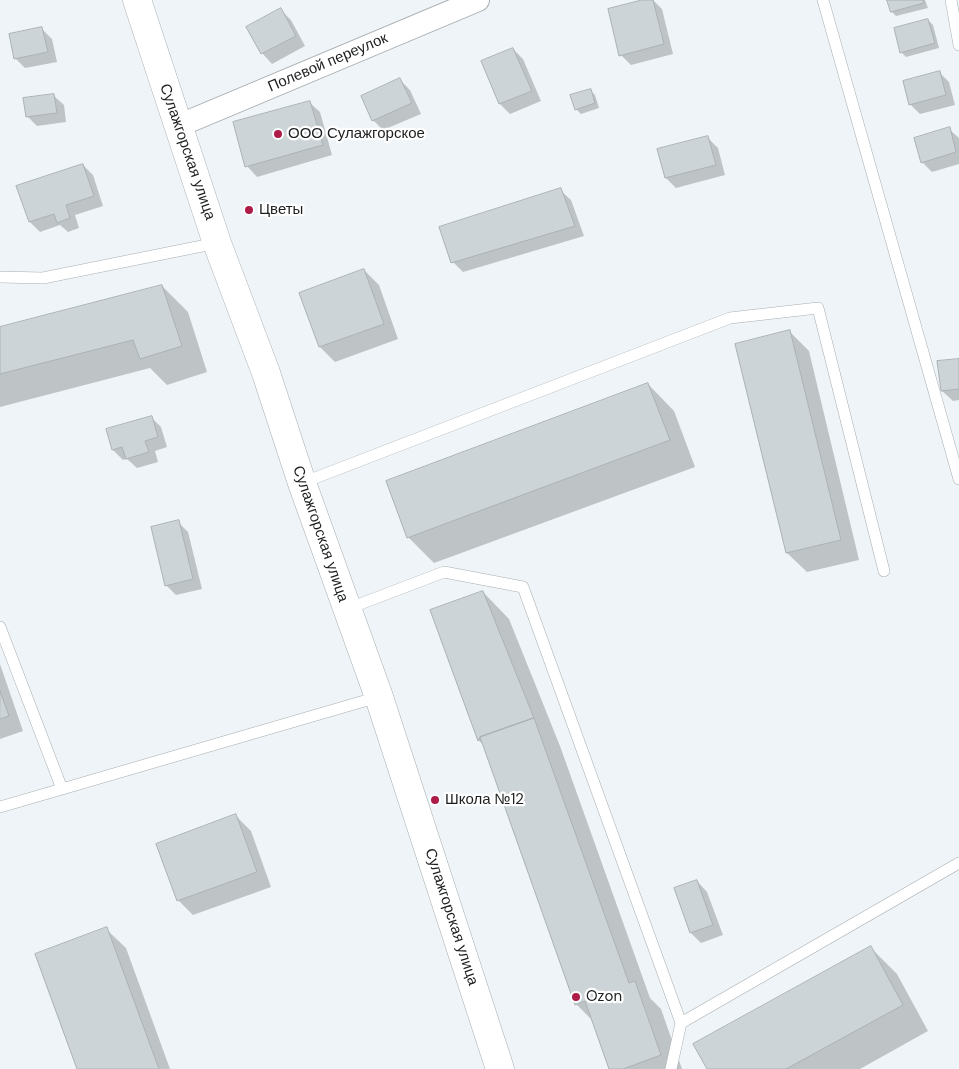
<!DOCTYPE html>
<meta charset="utf-8">
<style>
body{margin:0}
canvas{display:block;background:#eef4f7}
</style>
<canvas width="959" height="1069"></canvas>
<script>
const ctx = document.querySelector('canvas').getContext('2d');
ctx.lineJoin = 'round';
function fillPath(path, color) {
  ctx.fillStyle = color;
  ctx.fill(path, 'evenodd');
}
function trace(path, color, width, dash) {
  ctx.strokeStyle = color;
  ctx.lineWidth = width;
  ctx.lineCap = dash ? 'butt' : 'round';
  ctx.setLineDash(dash || []);
  ctx.stroke(path);
}
function label(font, color, halo, rows, align = 'center') {
  ctx.font = font + ' "DM Sans",sans-serif';
  ctx.lineWidth = 4.5;
  ctx.setLineDash([]);
  ctx.textBaseline = 'middle';
  ctx.strokeStyle = halo;
  ctx.fillStyle = color;
  for (const [text, x, y, turn = 0] of rows) {
    ctx.save();
    ctx.translate(x, y);
    ctx.rotate((+turn || 0) * Math.PI / 180);
    ctx.textAlign = isNaN(turn) ? turn : align;
    if (halo) ctx.strokeText(text, 0, 0);
    ctx.fillText(text, 0, 0);
    ctx.restore();
  }
}
fillPath(new Path2D(`
 M 647,0 L 653,0 L 662,9 L 673,54 L 631,65 L 621,55 Z
 M 888,0 L 925,0 L 928,8 L 896,16 L 892,12 Z
 M 281,10 L 291,20 L 305,46 L 272,64 L 262,53 Z
 M 928,20 L 933,25 L 939,48 L 906,57 L 901,52 Z
 M 42,29 L 52,39 L 57,62 L 25,68 L 15,58 Z
 M 513,49 L 523,59 L 541,101 L 510,114 L 500,104 L 482,62 Z
 M 939,72 L 949,82 L 955,105 L 920,114 L 910,104 Z
 M 400,80 L 410,90 L 421,114 L 383,130 L 373,120 Z
 M 590,90 L 595,95 L 599,108 L 581,114 L 576,109 Z
 M 53,95 L 64,105 L 66,122 L 37,126 L 27,116 Z
 M 309,102 L 320,112 L 332,155 L 257,177 L 247,166 Z
 M 949,129 L 959,138 L 959,164 L 932,172 L 922,162 Z
 M 708,138 L 718,148 L 725,175 L 676,188 L 666,178 Z
 M 83,165 L 93,175 L 103,206 L 75,215 L 79,228 L 68,232 L 60,225 L 40,232 L 30,222 L 18,187 Z
 M 560,190 L 571,200 L 584,236 L 463,272 L 453,262 Z
 M 364,270 L 379,285 L 398,339 L 335,362 L 320,347 L 300,293 Z
 M 162,286 L 188,312 L 207,372 L 167,385 L 150,368 L 0,407 L 0,329 Z
 M 790,332 L 809,351 L 859,560 L 807,572 L 787,553 L 737,344 Z
 M 959,360 L 959,400 L 953,401 L 942,391 L 939,362 Z
 M 648,384 L 674,411 L 695,467 L 434,563 L 408,537 Z
 M 151,417 L 161,427 L 167,447 L 155,451 L 158,462 L 137,468 L 127,459 L 123,460 L 113,450 L 107,430 Z
 M 178,522 L 188,532 L 202,589 L 176,595 L 166,585 Z
 M 483,592 L 509,619 L 560,746 L 650,998 L 661,1009 L 682,1069 L 610,1069 L 594,1022 L 576,1004 L 484,745 L 479,741 L 431,611 Z
 M 0,664 L 23,731 L 0,739 Z
 M 236,816 L 251,831 L 271,887 L 193,915 L 178,900 Z
 M 697,881 L 707,892 L 723,935 L 701,943 L 691,933 Z
 M 106,929 L 126,948 L 170,1069 L 78,1069 Z
 M 871,948 L 897,974 L 928,1031 L 860,1069 L 708,1069 Z`), '#0003');
const building = new Path2D(`
 M 642,0 L 653,0 L 664,44 L 619,56 L 608,9 Z
 M 887,0 L 923,0 L 924,3 L 891,12 Z
 M 281,8 L 296,36 L 261,54 L 246,27 Z
 M 928,19 L 935,43 L 900,53 L 894,28 Z
 M 42,27 L 48,52 L 14,59 L 9,34 Z
 M 513,48 L 532,91 L 499,104 L 481,61 Z
 M 940,71 L 946,95 L 909,105 L 903,81 Z
 M 400,78 L 412,103 L 372,121 L 361,96 Z
 M 591,89 L 595,103 L 575,110 L 570,95 Z
 M 54,94 L 57,113 L 26,117 L 23,98 Z
 M 310,101 L 323,145 L 245,167 L 233,122 Z
 M 950,127 L 956,152 L 921,163 L 914,138 Z
 M 708,136 L 716,165 L 665,178 L 657,149 Z
 M 83,164 L 94,196 L 66,205 L 70,218 L 57,223 L 54,214 L 29,222 L 16,186 Z
 M 561,188 L 575,226 L 451,263 L 439,227 Z
 M 364,269 L 384,324 L 319,347 L 299,293 Z
 M 162,285 L 182,346 L 140,359 L 133,340 L 0,374 L 0,327 Z
 M 790,330 L 841,540 L 786,553 L 735,344 Z
 M 959,359 L 959,389 L 941,391 L 937,361 Z
 M 648,383 L 670,440 L 407,538 L 386,481 Z
 M 152,416 L 158,437 L 145,441 L 149,452 L 126,459 L 122,447 L 112,450 L 106,429 Z
 M 179,520 L 193,579 L 165,586 L 151,527 Z
 M 483,591 L 534,718 L 480,737 L 478,741 L 430,610 Z
 M 0,691 L 9,716 L 0,719 Z
 M 534,718 L 629,983 L 635,981 L 661,1055 L 623,1069 L 609,1069 L 585,1001 L 575,1005 L 480,737 Z
 M 236,814 L 257,872 L 177,901 L 156,844 Z
 M 697,880 L 713,925 L 690,933 L 674,888 Z
 M 107,927 L 159,1069 L 77,1069 L 35,954 Z
 M 871,946 L 903,1005 L 786,1069 L 707,1069 L 693,1044 Z`);
fillPath(building, '#cdd4d7');
trace(building, '#abb1b4', 1);
const lane = new Path2D(`
 M 823,0 L 959,479
 M 951,0 L 959,45
 M 0,277 L 43,278 L 217,243
 M 302,483 L 730,318 L 818,308 L 884,571
 M 347,609 L 444,572 L 523,587 L 681,1023 L 671,1069
 M 0,627 L 62,789 L 378,697
 M 0,807 L 62,789
 M 681,1023 L 959,863`);
const street = new Path2D(`
 M 178,126 L 478,0`);
const secondary = new Path2D(`
 M 137,0 L 217,243 L 266,373 L 302,483 L 379,697 L 500,1069`);
trace(lane, '#a8aeb1', 12);
trace(street, '#a8aeb1', 24);
trace(secondary, '#a8aeb1', 29);
trace(lane, '#fff', 11);
trace(street, '#fff', 22);
trace(secondary, '#fff', 28);
for (const [x, y, r, color] of [
 [278,134,5,"#ae1b46"],
 [249,210,5,"#ae1b46"],
 [435,800,5,"#ae1b46"],
 [576,997,5,"#ae1b46"]
]) {
  const dot = new Path2D();
  dot.arc(x, y, r, 0, 2 * Math.PI);
  ctx.fillStyle = color;
  ctx.fill(dot);
  trace(dot, '#fff', 2);
}
label('15px', '#1c1e1f', '#fff', [
 ["Полевой переулок",328,63,-23],
 ["Сулажгорская улица",187,152,71],
 ["Сулажгорская улица",320,534,71],
 ["Сулажгорская улица",451,917,72]
]);
label('15px', '#1c1e1f', '#fff', [
 ["ООО Сулажгорское",288,134],
 ["Цветы",259,210],
 ["Школа №12",445,800],
 ["Ozon",586,997]
], 'left');
</script>
